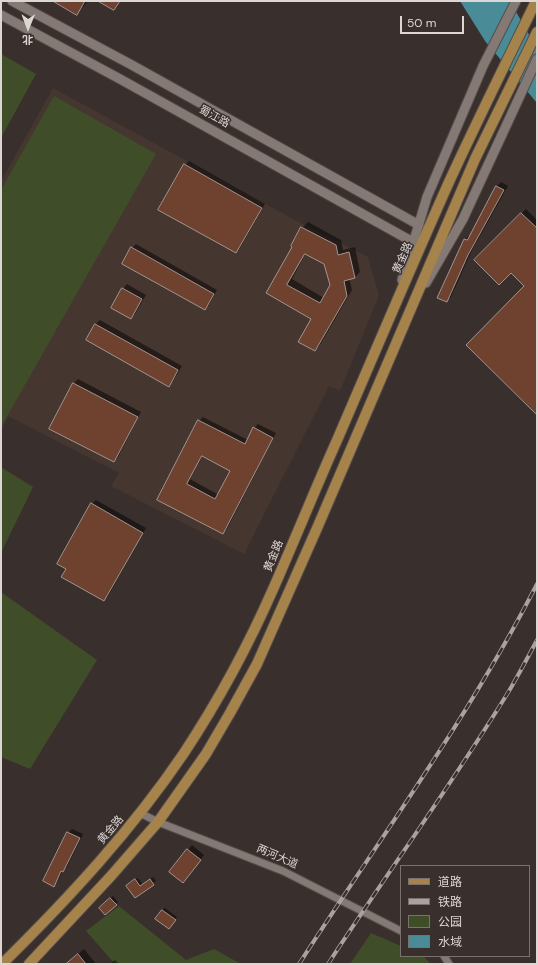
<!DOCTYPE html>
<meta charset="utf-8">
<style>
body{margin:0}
#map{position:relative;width:538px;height:965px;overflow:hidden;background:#392f2c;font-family:"DM Sans","Noto Sans SC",sans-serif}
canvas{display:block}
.frame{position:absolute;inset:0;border:2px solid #ddd7d4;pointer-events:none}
.legend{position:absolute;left:400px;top:865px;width:130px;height:92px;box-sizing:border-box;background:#392f2c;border:1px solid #7b726f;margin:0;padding:5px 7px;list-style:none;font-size:12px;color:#ddd7d4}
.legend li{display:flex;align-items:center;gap:8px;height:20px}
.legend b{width:20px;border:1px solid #7b726f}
.north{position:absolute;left:8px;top:8px;width:40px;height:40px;-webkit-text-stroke:3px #392f2c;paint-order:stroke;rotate:181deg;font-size:11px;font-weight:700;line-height:16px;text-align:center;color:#ddd7d4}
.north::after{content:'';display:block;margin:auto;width:14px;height:18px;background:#ddd7d4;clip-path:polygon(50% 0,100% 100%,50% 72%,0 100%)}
.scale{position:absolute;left:400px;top:16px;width:64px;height:18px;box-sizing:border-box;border:2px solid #ddd7d4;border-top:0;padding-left:5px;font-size:12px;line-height:14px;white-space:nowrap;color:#ddd7d4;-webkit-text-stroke:3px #392f2c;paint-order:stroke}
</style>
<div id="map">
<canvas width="538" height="965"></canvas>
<div class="frame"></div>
<ul class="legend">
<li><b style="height:5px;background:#a6834b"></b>道路</li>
<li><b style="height:5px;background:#a9a29f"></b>铁路</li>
<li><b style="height:11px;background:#404d29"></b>公园</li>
<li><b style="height:11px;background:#498b97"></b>水域</li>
</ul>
<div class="north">北</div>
<div class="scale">50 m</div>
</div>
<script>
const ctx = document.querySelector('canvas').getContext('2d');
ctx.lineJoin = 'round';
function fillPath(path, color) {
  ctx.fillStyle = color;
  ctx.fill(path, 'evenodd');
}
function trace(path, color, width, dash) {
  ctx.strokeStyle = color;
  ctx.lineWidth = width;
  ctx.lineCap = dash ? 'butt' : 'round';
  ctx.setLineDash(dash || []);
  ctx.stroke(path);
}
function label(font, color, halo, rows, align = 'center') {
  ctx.font = font + ' "DM Sans","Noto Sans SC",sans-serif';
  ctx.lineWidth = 3;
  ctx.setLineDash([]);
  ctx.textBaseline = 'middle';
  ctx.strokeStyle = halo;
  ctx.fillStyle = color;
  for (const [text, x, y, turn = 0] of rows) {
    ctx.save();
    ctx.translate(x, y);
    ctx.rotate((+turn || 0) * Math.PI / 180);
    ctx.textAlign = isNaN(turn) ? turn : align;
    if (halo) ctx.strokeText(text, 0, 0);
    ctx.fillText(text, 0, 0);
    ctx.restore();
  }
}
fillPath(new Path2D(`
 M 53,88 L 295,220 L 368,257 L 379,295 L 340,391 L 329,386 L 244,554 L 111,486 L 119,473 L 8,416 L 1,432 L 1,181 Z`), '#463630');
fillPath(new Path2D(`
 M 1,54 L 36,74 L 1,138 Z
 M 54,96 L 156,154 L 1,427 L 1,190 Z
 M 1,467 L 33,487 L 1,553 Z
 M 1,592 L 97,660 L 30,769 L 1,757 Z
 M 119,906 L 186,960 L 214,949 L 241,964 L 115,964 L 86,931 Z
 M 371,933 L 401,946 L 401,956 L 423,956 L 431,964 L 350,964 Z`), '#404d29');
fillPath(new Path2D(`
 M 460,1 L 510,1 L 537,49 L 537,103 L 485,41 Z`), '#498b97');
fillPath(new Path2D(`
 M 55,1 L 88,1 L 77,14 Z
 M 189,161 L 265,204 L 240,248 L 236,252 L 185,165 Z
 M 501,182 L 508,186 L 472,250 L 451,297 L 446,301 L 465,240 L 469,235 L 470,236 L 497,186 Z
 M 526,209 L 537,220 L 537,413 L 526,286 L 511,271 L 475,260 Z
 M 308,222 L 341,240 L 343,250 L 355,247 L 360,272 L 355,277 L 349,278 L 352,290 L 320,345 L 315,350 L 313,319 L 267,293 L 294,247 L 302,228 ZM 306,253 L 325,263 L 331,286 L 324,298 L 292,279 Z
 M 136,244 L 217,290 L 209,305 L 205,309 L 132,248 Z
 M 127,284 L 146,295 L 135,314 L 131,318 L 112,308 L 123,289 Z
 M 100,320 L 182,366 L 173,381 L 169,385 L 87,340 L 96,324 Z
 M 78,379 L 141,412 L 118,457 L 113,461 L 51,428 L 74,383 Z
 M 203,417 L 248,440 L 254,428 L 258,424 L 276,433 L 227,529 L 223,533 L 158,500 L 199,421 ZM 203,455 L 232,471 L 219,495 L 190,479 Z
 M 96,500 L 146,528 L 108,596 L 104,600 L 67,569 L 92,504 Z
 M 72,829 L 83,834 L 67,867 L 63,870 L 57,882 L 54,885 L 44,881 L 68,833 Z
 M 192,845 L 204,855 L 187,877 L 170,872 Z
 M 153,877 L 156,881 L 136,897 L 130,883 L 138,878 L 143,885 Z
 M 113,896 L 118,902 L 105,914 L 100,908 Z
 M 165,908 L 177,917 L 171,925 L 162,910 Z
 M 84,949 L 96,964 L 66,964 L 67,964 Z
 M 115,960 L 119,964 L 110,964 Z`), '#0007');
const building = new Path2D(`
 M 53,1 L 85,1 L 77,15 Z
 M 98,1 L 120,1 L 114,10 Z
 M 184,164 L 262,208 L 236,253 L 158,210 Z
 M 496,186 L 504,190 L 468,255 L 447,302 L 437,298 L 464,239 L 467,240 Z
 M 521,213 L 537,228 L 537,415 L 466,345 L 524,286 L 511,273 L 499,285 L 474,260 Z
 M 301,227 L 336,245 L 338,255 L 349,252 L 355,278 L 344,281 L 347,296 L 315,351 L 298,342 L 311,319 L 266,293 L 292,247 L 291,246 ZM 305,254 L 324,264 L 330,285 L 320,303 L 287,285 Z
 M 131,247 L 214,294 L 205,310 L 122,264 Z
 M 122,288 L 142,299 L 131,319 L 111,308 Z
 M 95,324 L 178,370 L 169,387 L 86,340 Z
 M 73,383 L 138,417 L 114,462 L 49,429 Z
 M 198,420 L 245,444 L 253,427 L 273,438 L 223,534 L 157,500 ZM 202,456 L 230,471 L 215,499 L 187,484 Z
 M 91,503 L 143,533 L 104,601 L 61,577 L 66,569 L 57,564 Z
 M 67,832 L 80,838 L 63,872 L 61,871 L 54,887 L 43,881 Z
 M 187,849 L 201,860 L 183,883 L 169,872 Z
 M 135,879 L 140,886 L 150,879 L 154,885 L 135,898 L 126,886 Z
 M 110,898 L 117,905 L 105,915 L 99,908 Z
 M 162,910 L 176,920 L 169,929 L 155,919 Z
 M 78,954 L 86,964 L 66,964 Z`);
fillPath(building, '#6f4230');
trace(building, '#a09490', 1);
const street = new Path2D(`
 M 140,813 L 158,822 L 283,871 L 401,931
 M 444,956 L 449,964`);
const secondary = new Path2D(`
 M 12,1 L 130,64 L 419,225
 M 1,15 L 120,79 L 413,242
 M 402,280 L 427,197 L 483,66 L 516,1
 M 426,283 L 463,219 L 537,59`);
const primary = new Path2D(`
 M 2,964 C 68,899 132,830 184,753 C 217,703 250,642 274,587 C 296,537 316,487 338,438 C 375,352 411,267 449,182 C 477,121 507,61 536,1
 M 29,964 L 111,876 L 158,822 L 206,754 L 230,713 L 257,664 L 318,526 L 475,159 L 537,32`);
trace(street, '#554d4a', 9);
trace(secondary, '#554d4a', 11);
trace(primary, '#554d4a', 12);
trace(street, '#847974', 7);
trace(secondary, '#847974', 9);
trace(primary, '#a6834b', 10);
const rail = new Path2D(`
 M 299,964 C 380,838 469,717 537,584
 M 328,964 C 388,872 452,784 509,691 C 519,674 528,657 537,640`);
trace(rail, '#a9a29f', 4);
trace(rail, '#392f2c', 2.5, [8]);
label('11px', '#ddd7d4', '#392f2c', [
 ["蜀江路",214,117,29],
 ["黄金路",403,258,-66],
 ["黄金路",274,556,-68],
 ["黄金路",111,830,-50],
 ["两河大道",277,857,23]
]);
</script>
